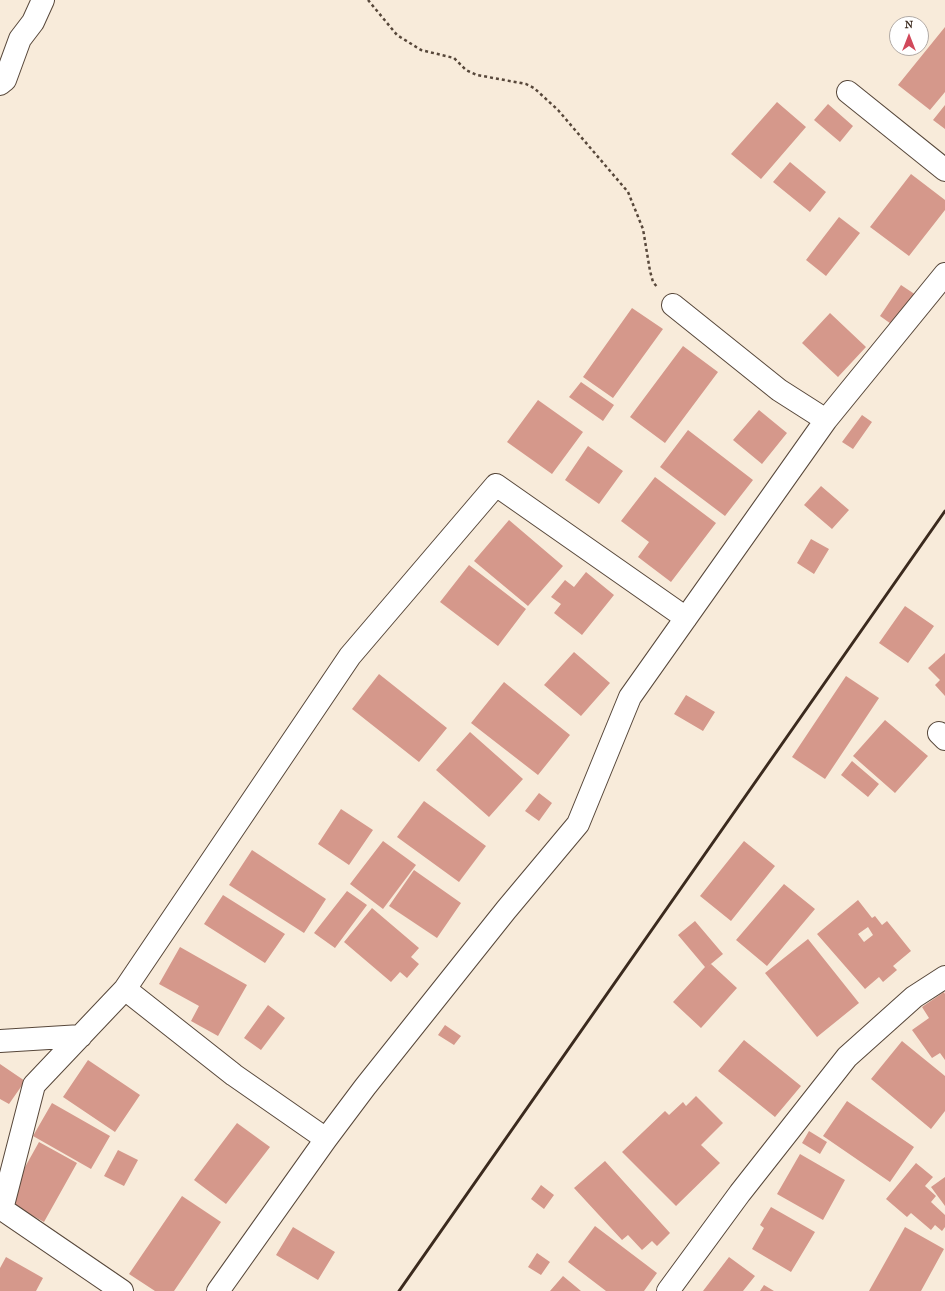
<!DOCTYPE html>
<style>
body{margin:0}
#map{position:relative;width:945px;height:1291px;overflow:hidden;background:#f8ebda;font-family:"IM FELL French Canon",serif}
canvas{display:block}
.north{position:absolute;left:889px;top:16px;width:40px;height:40px;box-sizing:border-box;background:#fff;border:1px solid #b1aaa5;border-radius:50%;rotate:0deg;font-size:11px;font-weight:700;line-height:16px;text-align:center;color:#3b2a1e}
.north::after{content:'';display:block;margin:auto;width:14px;height:18px;background:#d1495b;clip-path:polygon(50% 0,100% 100%,50% 72%,0 100%)}
</style>
<div id="map">
<canvas width="945" height="1291"></canvas>
<div class="north">N</div>
</div>
<script>
const ctx = document.querySelector('canvas').getContext('2d');
ctx.lineJoin = 'round';
function fillPath(path, color) {
  ctx.fillStyle = color;
  ctx.fill(path, 'evenodd');
}
function trace(path, color, width, dash) {
  ctx.strokeStyle = color;
  ctx.lineWidth = width;
  ctx.lineCap = dash ? 'butt' : 'round';
  ctx.setLineDash(dash || []);
  ctx.stroke(path);
}
fillPath(new Path2D(`
 M 945,27 L 945,92 L 930,110 L 898,85 Z
 M 777,102 L 806,127 L 761,179 L 731,154 Z
 M 828,104 L 853,126 L 840,142 L 814,120 Z
 M 945,105 L 945,129 L 933,120 Z
 M 790,162 L 826,192 L 810,212 L 773,182 Z
 M 911,174 L 945,200 L 945,210 L 909,256 L 870,227 Z
 M 839,217 L 860,233 L 826,276 L 806,260 Z
 M 901,285 L 916,295 L 894,326 L 880,316 Z
 M 632,308 L 663,329 L 613,398 L 583,377 Z
 M 830,313 L 866,347 L 838,377 L 802,343 Z
 M 683,346 L 718,372 L 665,443 L 630,417 Z
 M 581,382 L 614,405 L 603,421 L 569,397 Z
 M 538,400 L 583,432 L 552,474 L 507,442 Z
 M 759,410 L 787,433 L 762,464 L 733,440 Z
 M 862,415 L 872,422 L 853,449 L 842,442 Z
 M 688,430 L 753,480 L 725,516 L 660,467 Z
 M 588,446 L 623,471 L 599,504 L 565,480 Z
 M 655,477 L 716,523 L 671,582 L 638,557 L 649,542 L 621,521 Z
 M 821,486 L 849,510 L 832,529 L 804,505 Z
 M 509,520 L 563,566 L 528,606 L 474,561 Z
 M 811,539 L 829,549 L 814,574 L 797,563 Z
 M 469,565 L 526,609 L 498,646 L 440,602 Z
 M 586,572 L 614,595 L 582,635 L 554,613 L 561,604 L 551,597 L 565,580 L 574,587 Z
 M 905,606 L 934,626 L 908,663 L 879,643 Z
 M 574,652 L 610,683 L 581,716 L 544,685 Z
 M 945,653 L 945,696 L 935,685 L 940,680 L 928,668 Z
 M 379,674 L 447,728 L 419,762 L 352,709 Z
 M 846,676 L 879,698 L 825,779 L 792,757 Z
 M 504,682 L 570,735 L 538,775 L 471,723 Z
 M 686,695 L 715,712 L 703,731 L 674,714 Z
 M 885,720 L 928,756 L 895,793 L 853,756 Z
 M 470,732 L 523,779 L 489,817 L 436,770 Z
 M 852,761 L 879,784 L 868,797 L 841,775 Z
 M 539,793 L 552,803 L 539,821 L 525,811 Z
 M 424,801 L 486,846 L 459,882 L 397,837 Z
 M 341,809 L 373,830 L 349,865 L 318,844 Z
 M 383,841 L 416,865 L 383,909 L 350,884 Z
 M 744,841 L 775,866 L 731,921 L 700,896 Z
 M 252,850 L 326,899 L 304,933 L 229,885 Z
 M 414,870 L 461,903 L 437,938 L 389,906 Z
 M 784,884 L 815,909 L 767,966 L 736,940 Z
 M 347,891 L 367,905 L 335,948 L 314,933 Z
 M 223,895 L 285,934 L 265,963 L 204,924 Z
 M 858,900 L 872,918 L 875,916 L 882,925 L 887,921 L 911,951 L 893,966 L 897,970 L 883,982 L 879,977 L 865,989 L 817,934 ZM 868,927 L 873,935 L 864,942 L 858,934 Z
 M 372,908 L 419,948 L 411,957 L 419,964 L 407,978 L 400,972 L 391,982 L 344,942 Z
 M 695,921 L 723,954 L 706,968 L 711,964 L 737,988 L 701,1028 L 673,1002 L 705,967 L 678,935 Z
 M 808,939 L 859,1003 L 817,1037 L 765,973 Z
 M 180,947 L 247,985 L 218,1036 L 191,1021 L 199,1006 L 159,984 Z
 M 944,992 L 945,994 L 945,1060 L 940,1053 L 932,1058 L 912,1030 L 929,1018 L 922,1007 Z
 M 268,1005 L 285,1018 L 261,1050 L 244,1038 Z
 M 445,1025 L 461,1036 L 454,1045 L 438,1035 Z
 M 744,1040 L 801,1086 L 775,1117 L 718,1071 Z
 M 902,1041 L 945,1076 L 945,1111 L 931,1129 L 871,1079 Z
 M 88,1060 L 140,1095 L 115,1132 L 63,1097 Z
 M 0,1064 L 25,1081 L 9,1104 L 0,1099 Z
 M 696,1096 L 723,1123 L 701,1145 L 720,1163 L 676,1206 L 622,1152 L 665,1111 L 669,1115 L 683,1102 L 686,1106 Z
 M 847,1101 L 914,1147 L 890,1182 L 823,1136 Z
 M 52,1103 L 110,1136 L 91,1169 L 33,1136 Z
 M 237,1123 L 270,1147 L 226,1204 L 194,1180 Z
 M 809,1131 L 827,1142 L 820,1154 L 802,1143 Z
 M 39,1142 L 77,1163 L 44,1222 L 6,1201 Z
 M 118,1150 L 138,1160 L 124,1186 L 104,1176 Z
 M 800,1154 L 845,1180 L 823,1220 L 777,1194 Z
 M 605,1161 L 670,1233 L 657,1246 L 652,1241 L 642,1250 L 628,1235 L 622,1240 L 574,1188 Z
 M 916,1163 L 933,1177 L 925,1186 L 936,1196 L 931,1202 L 945,1215 L 945,1227 L 942,1231 L 935,1225 L 931,1230 L 911,1213 L 907,1217 L 886,1199 Z
 M 945,1177 L 945,1206 L 931,1187 Z
 M 541,1185 L 554,1195 L 544,1209 L 531,1199 Z
 M 182,1196 L 221,1222 L 174,1291 L 155,1291 L 129,1274 Z
 M 771,1207 L 815,1232 L 791,1272 L 752,1249 L 764,1228 L 760,1225 Z
 M 595,1226 L 657,1273 L 644,1291 L 606,1291 L 568,1262 Z
 M 293,1227 L 335,1252 L 318,1280 L 276,1255 Z
 M 905,1227 L 944,1249 L 921,1291 L 869,1291 Z
 M 537,1253 L 550,1262 L 541,1275 L 528,1267 Z
 M 6,1257 L 43,1278 L 36,1291 L 0,1291 L 0,1268 Z
 M 729,1257 L 755,1276 L 743,1291 L 703,1291 Z
 M 563,1276 L 581,1291 L 550,1291 Z
 M 764,1285 L 774,1291 L 760,1291 Z`), '#d5988b');
const minor = new Path2D(`
 M 0,84 L 5,80 L 20,39 L 33,22 L 43,0
 M 848,92 L 945,170
 M 673,305 L 779,390 L 826,420
 M 939,733 L 945,739
 M 125,989 L 234,1075 L 326,1139
 M 0,1041 L 81,1036
 M 122,1291 L 2,1209 L 34,1085 L 125,989 L 350,656 L 496,485 L 686,618
 M 218,1291 L 326,1139 L 365,1087 L 506,910 L 578,824 L 630,697 L 826,420 L 945,274
 M 668,1291 L 740,1193 L 847,1057 L 914,997 L 945,977`);
trace(minor, '#57473a', 24);
trace(new Path2D(`
 M 368,0 L 397,35 L 421,50 L 454,58 L 466,70 L 477,75 L 526,84 L 534,88 L 558,110 L 628,192 L 643,229 L 650,271 L 653,282 L 658,288`), '#57473a', 2.5, [3, 3]);
trace(minor, '#fff', 22);
trace(new Path2D(`
 M 399,1291 L 945,511`), '#3b2a1e', 3);
</script>
